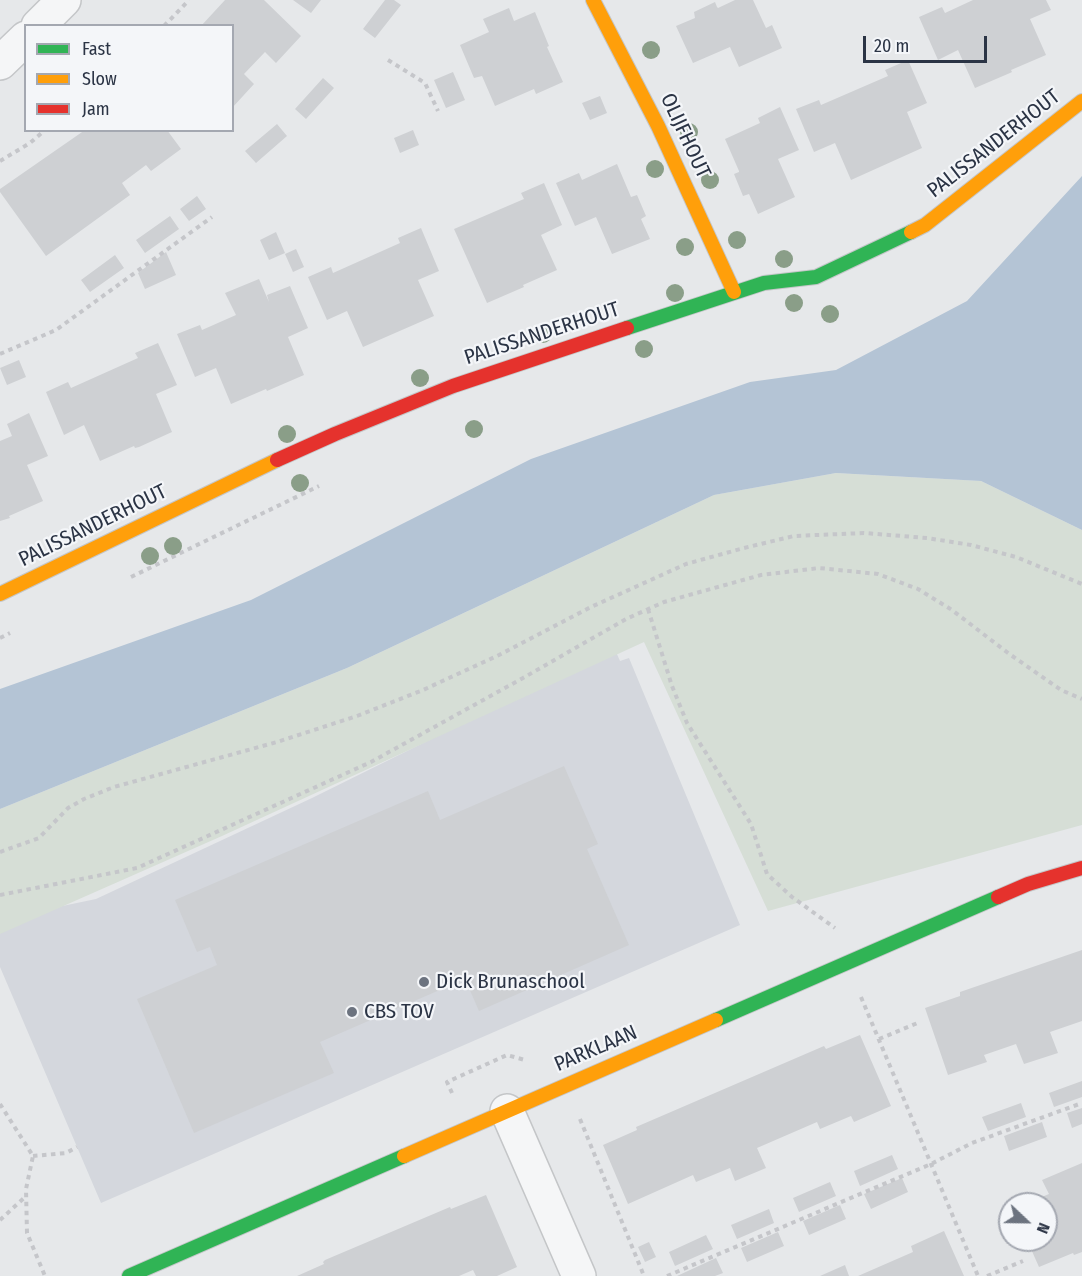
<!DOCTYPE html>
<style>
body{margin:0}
#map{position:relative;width:1082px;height:1276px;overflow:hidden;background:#e6e8ea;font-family:"Fira Sans Condensed",sans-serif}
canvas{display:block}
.legend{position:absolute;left:24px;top:24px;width:210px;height:108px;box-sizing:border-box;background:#f4f6f9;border:2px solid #a4a8b1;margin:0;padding:8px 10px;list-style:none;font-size:18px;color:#2b3445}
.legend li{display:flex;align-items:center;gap:12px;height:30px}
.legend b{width:30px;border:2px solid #a4a8b1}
.north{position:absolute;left:998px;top:1192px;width:60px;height:60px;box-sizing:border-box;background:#f4f6f9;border:2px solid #a4a8b1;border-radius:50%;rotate:112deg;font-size:16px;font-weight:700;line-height:24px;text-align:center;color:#2b3445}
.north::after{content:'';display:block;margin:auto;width:21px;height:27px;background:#6c737f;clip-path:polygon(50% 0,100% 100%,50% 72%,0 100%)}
.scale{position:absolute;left:863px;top:36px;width:124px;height:27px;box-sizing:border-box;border:3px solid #2b3445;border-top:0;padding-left:8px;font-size:18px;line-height:21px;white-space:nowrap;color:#2b3445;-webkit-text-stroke:4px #f4f6f9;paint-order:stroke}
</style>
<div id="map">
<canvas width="1082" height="1276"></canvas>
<ul class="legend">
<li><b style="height:8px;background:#30b455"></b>Fast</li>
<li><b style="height:8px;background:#ff9f0a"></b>Slow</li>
<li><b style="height:8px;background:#e5322d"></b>Jam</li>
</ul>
<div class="north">N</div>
<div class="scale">20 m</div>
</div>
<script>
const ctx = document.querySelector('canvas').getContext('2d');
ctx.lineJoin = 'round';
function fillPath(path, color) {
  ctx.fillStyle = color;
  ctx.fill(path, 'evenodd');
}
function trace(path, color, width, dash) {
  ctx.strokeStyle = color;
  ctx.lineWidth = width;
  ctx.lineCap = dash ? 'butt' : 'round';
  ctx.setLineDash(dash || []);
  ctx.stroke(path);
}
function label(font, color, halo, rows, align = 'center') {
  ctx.font = font + ' "Fira Sans Condensed",sans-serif';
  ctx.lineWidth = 4.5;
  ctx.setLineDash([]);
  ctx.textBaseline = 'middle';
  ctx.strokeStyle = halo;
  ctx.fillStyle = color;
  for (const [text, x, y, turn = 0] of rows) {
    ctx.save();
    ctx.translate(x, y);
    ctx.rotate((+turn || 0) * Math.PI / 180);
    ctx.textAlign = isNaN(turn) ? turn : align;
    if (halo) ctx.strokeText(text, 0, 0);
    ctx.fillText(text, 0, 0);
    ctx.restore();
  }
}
fillPath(new Path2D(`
 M 613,645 L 620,661 L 629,658 L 740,925 L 101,1203 L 0,967 L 0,923 L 24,914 L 96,899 L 312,798 L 506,702 Z`), '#d4d7dd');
fillPath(new Path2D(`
 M 836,473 L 981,481 L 1082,530 L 1082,825 L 768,911 L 644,642 L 222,836 L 0,934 L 0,809 L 347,668 L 714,495 Z`), '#d6ded6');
fillPath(new Path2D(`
 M 1082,176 L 1082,530 L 981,481 L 836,473 L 714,495 L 347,668 L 0,809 L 0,689 L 251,600 L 531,459 L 750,382 L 836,370 L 967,301 Z`), '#b4c4d5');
fillPath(new Path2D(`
 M 225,0 L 264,0 L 301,36 L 276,63 L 265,52 L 244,74 L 254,84 L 232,108 L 232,26 L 201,26 Z
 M 293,0 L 321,0 L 311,13 Z
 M 385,0 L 394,0 L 401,5 L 375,38 L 363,29 Z
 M 735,0 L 753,0 L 766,28 L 772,25 L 782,48 L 739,67 L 730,47 L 693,63 L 676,26 L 695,18 L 694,12 L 715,2 L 717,7 L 718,8 Z
 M 973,0 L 1046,0 L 1051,10 L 1030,19 L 1046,55 L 1011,70 L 1012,72 L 1010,73 L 975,88 L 958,50 L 938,60 L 919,17 L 942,7 L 945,13 Z
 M 509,8 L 514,21 L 535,12 L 549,46 L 547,47 L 563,82 L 536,94 L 534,89 L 495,106 L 482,76 L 474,78 L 460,45 L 489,32 L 483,19 Z
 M 908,60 L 927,103 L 907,112 L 922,148 L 851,180 L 835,143 L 814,152 L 796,109 L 819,100 L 821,105 L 888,76 L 885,70 Z
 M 453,72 L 465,100 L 446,108 L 434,80 Z
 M 323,78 L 334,88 L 306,119 L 295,109 Z
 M 600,96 L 607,113 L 590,120 L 582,103 Z
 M 780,107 L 799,150 L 778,159 L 795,197 L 758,214 L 749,194 L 743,196 L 734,174 L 739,172 L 739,171 L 725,139 L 760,123 L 758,118 Z
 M 277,124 L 287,136 L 256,163 L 245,151 Z
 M 85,130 L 167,130 L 181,149 L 151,171 L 146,165 L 122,183 L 130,195 L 46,256 L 0,192 L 0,189 Z
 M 413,130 L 419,145 L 400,153 L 394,138 Z
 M 617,164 L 631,197 L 637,195 L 646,216 L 641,219 L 650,239 L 612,254 L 596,217 L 575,226 L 556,183 L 579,173 L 582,180 Z
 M 544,183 L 562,225 L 541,235 L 557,270 L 523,285 L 524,287 L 487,303 L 454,229 L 524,199 L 521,193 Z
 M 197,196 L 206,209 L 189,221 L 180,209 Z
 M 170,216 L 179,229 L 145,253 L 136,240 Z
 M 421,228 L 439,271 L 418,280 L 434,316 L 363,347 L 347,311 L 327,320 L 308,277 L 331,267 L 333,273 L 400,243 L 398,238 Z
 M 276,232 L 285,253 L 269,260 L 260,240 Z
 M 296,249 L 304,267 L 293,272 L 285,254 Z
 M 166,252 L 176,275 L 145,289 L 138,273 Z
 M 115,255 L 124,268 L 90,292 L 81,280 Z
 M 259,279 L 269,302 L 267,295 L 290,286 L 308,328 L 288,337 L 304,375 L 267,391 L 266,389 L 231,404 L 216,368 L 195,377 L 177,334 L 200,325 L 202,330 L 236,315 L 225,293 Z
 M 158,343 L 177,385 L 156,394 L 172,432 L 139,447 L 135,448 L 134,446 L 100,461 L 84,425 L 64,435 L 46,392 L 68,382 L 71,388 L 138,358 L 135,353 Z
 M 19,360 L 26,377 L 7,385 L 0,368 Z
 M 29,413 L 48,456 L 27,465 L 43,501 L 9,516 L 10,518 L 0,521 L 0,441 L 12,436 L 7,424 Z
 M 564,766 L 598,844 L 587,849 L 629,945 L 479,1011 L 465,979 L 320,1042 L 334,1073 L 194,1133 L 137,999 L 217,965 L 210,947 L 197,952 L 175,900 L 428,791 L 440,820 Z
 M 1082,950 L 1082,1021 L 1050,1032 L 1058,1053 L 1024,1064 L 1016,1044 L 984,1055 L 987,1062 L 948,1075 L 925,1008 L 960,996 L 960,992 Z
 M 860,1035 L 891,1106 L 854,1122 L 851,1116 L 820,1129 L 817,1122 L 757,1148 L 766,1168 L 735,1181 L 730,1168 L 696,1182 L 693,1175 L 628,1204 L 603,1145 L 637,1130 L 636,1127 L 824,1046 L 826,1049 Z
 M 1082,1081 L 1082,1097 L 1054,1107 L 1049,1093 Z
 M 1021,1103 L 1026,1117 L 988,1131 L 982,1117 Z
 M 1082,1108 L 1082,1124 L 1072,1128 L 1067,1113 Z
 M 1042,1122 L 1047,1137 L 1009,1151 L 1004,1136 Z
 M 892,1155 L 898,1169 L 860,1186 L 854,1171 Z
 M 1082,1163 L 1082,1252 L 1074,1255 L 1073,1253 L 1039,1267 L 1027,1240 L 1046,1240 L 1046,1204 L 1025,1204 L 1049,1194 L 1042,1180 Z
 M 902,1178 L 908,1192 L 871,1209 L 864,1194 Z
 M 830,1182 L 836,1196 L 799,1212 L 793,1198 Z
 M 486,1195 L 517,1267 L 497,1276 L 476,1276 L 473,1270 L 459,1276 L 297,1276 L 324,1264 L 323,1262 L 325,1260 L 450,1207 L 451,1209 Z
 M 840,1205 L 846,1219 L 809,1235 L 803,1221 Z
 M 769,1209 L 774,1223 L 737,1239 L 731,1225 Z
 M 944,1231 L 964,1276 L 858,1276 L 913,1252 L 911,1246 Z
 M 778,1232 L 784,1246 L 747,1262 L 741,1248 Z
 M 706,1235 L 713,1249 L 675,1266 L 669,1252 Z
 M 649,1242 L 656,1257 L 645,1262 L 638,1247 Z
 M 716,1258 L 723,1273 L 715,1276 L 677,1276 Z
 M 845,1265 L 849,1276 L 820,1276 Z`), '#ced0d3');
const street = new Path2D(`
 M 38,26 L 64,0
 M 0,63 L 26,38
 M 507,1111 L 579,1276`);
const fast = new Path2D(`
 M 627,328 L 764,283 L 816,277 L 911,232
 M 716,1020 L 998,897
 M 129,1276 L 404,1156`);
const slow = new Path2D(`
 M 593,0 L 658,126 L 734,292
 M 911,232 L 925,225 L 1082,101
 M 0,594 L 277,460
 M 404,1156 L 716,1020`);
const jam = new Path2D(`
 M 277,460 L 335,434 L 453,386 L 627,328
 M 998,897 L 1028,884 L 1082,868`);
trace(street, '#c4c6c8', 36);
trace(fast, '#c4c6c8', 16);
trace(slow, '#c4c6c8', 16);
trace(jam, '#c4c6c8', 16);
trace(new Path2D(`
 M 164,26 L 189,0
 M 388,60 L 425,83 L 438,111
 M 0,161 L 30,143 L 45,130
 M 0,354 L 56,330 L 212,217
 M 131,577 L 319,486
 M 648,609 L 672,686 L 687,723 L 751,824 L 767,874 L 792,897 L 835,928
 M 0,638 L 10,633
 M 0,852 L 39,838 L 68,808 L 84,799 L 114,787 L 277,742 L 357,716 L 423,690 L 499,655 L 591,607 L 686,564 L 744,548 L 794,536 L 864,533 L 927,538 L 971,545 L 1016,557 L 1082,584
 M 0,895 L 137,868 L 371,762 L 523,678 L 626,619 L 664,602 L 761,575 L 819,568 L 878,574 L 918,589 L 952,610 L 1008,653 L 1061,690 L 1082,699
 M 861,997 L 978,1276
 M 879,1039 L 920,1022
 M 452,1093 L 447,1082 L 507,1055 L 525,1060
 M 0,1104 L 33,1156 L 26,1189 L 27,1233 L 45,1276
 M 580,1119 L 644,1276
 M 33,1156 L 66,1153 L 77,1147
 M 0,1220 L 25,1197
 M 667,1276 L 931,1164 L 972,1143 L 1082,1103
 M 987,1276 L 1023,1261`), '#c5c6ca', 4, [4.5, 4.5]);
trace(street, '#f5f6f7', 33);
trace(fast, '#30b455', 14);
trace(slow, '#ff9f0a', 14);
trace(jam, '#e5322d', 14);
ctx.fillStyle = '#8a9e88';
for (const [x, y] of [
 [651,50],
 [689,132],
 [655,169],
 [710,180],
 [737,240],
 [685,247],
 [784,259],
 [675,293],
 [794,303],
 [830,314],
 [543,334],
 [644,349],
 [420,378],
 [474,429],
 [287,434],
 [300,483],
 [173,546],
 [150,556]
]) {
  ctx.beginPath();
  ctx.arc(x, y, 9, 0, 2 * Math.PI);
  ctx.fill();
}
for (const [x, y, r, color] of [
 [424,982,6,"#6c737f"],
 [352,1012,6,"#6c737f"]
]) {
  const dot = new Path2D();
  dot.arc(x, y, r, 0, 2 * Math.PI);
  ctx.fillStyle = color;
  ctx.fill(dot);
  trace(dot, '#f4f6f9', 2);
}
label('21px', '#2b3445', '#f4f6f9', [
 ["OLIJFHOUT",685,136,65],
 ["PALISSANDERHOUT",994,144,-38],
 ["PALISSANDERHOUT",542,334,-18],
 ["PALISSANDERHOUT",93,526,-26],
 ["PARKLAAN",596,1049,-23]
]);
label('21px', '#2b3445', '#f4f6f9', [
 ["Dick Brunaschool",436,982],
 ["CBS TOV",364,1012]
], 'left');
</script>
